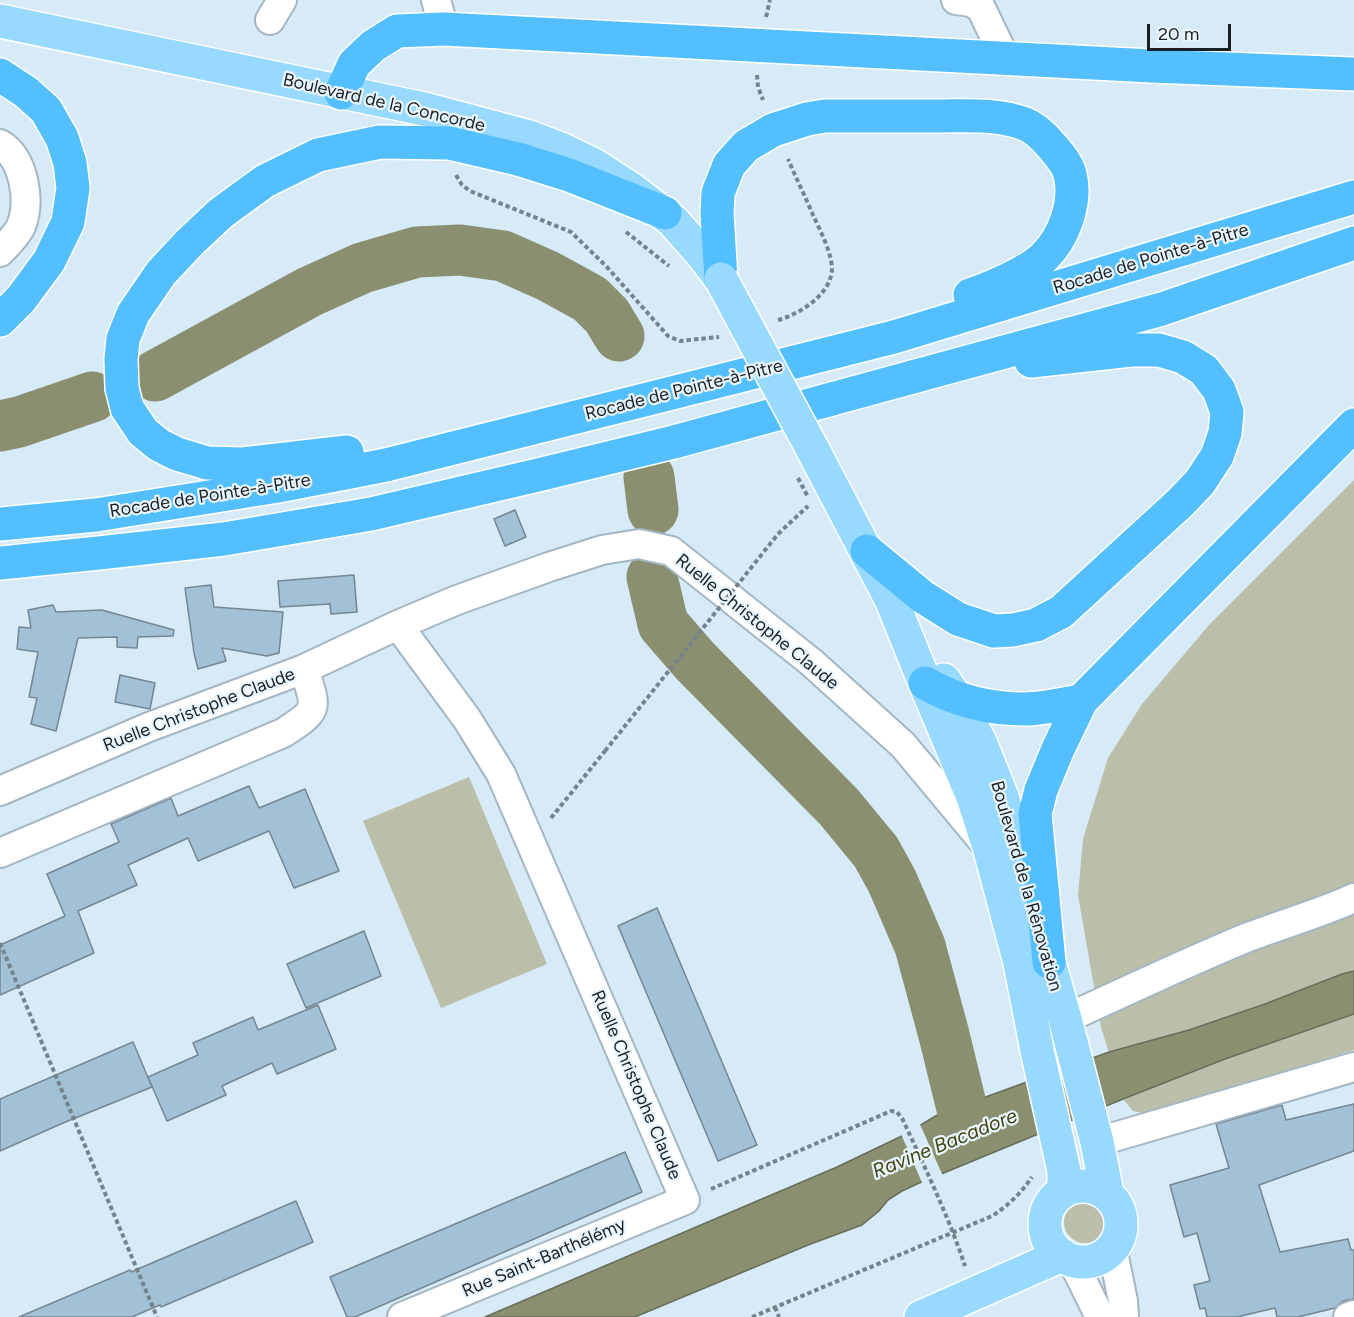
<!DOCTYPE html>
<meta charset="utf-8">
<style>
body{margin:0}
#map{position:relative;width:1354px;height:1317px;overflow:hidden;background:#d6eaf7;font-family:Figtree,sans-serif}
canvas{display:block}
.scale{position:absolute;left:1147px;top:24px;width:84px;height:27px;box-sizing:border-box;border:3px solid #192025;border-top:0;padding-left:8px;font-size:18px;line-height:21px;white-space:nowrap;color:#192025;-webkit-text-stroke:4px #eaf6fe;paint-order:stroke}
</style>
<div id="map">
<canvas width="1354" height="1317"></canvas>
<div class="scale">20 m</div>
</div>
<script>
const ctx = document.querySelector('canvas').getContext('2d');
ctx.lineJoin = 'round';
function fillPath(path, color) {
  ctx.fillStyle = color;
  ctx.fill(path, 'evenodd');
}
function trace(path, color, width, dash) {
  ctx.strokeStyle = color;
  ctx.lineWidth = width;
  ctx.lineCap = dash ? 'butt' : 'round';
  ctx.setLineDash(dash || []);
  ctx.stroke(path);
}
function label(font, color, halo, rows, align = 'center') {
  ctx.font = font + ' Figtree,sans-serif';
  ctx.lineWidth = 4.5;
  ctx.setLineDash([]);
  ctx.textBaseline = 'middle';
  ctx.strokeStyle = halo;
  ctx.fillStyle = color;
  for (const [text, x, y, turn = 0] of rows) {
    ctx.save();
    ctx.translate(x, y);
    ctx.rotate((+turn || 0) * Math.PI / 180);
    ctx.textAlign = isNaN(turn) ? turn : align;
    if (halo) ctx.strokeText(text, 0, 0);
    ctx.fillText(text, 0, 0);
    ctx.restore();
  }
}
fillPath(new Path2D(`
 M 1354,480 L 1354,1050 L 1150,1114 L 1133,1111 L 1123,1099 L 1101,1027 L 1078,895 L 1083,839 L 1108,758 L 1142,704 L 1209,625 Z
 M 469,777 L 547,964 L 441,1008 L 363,821 Z
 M1064 1222a21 21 0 1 1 42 0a21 21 0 1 1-42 0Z`), '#bbbea9');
const water = new Path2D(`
 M 1354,971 L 1354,1014 L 1225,1059 L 1123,1099 L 917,1184 L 902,1191 L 888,1200 L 879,1211 L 862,1225 L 808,1245 L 635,1317 L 485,1317 L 837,1167 L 904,1135 L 939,1114 L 1109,1052 L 1189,1030 L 1265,1004 L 1342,974 Z`);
fillPath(water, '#8a8f70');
trace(water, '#686e5a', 1.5);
fillPath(new Path2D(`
 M 919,1122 L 943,1176 L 923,1185 L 901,1134 Z`), '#d6eaf7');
trace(new Path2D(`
 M 155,376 L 309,292 L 362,268 L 417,252 L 460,250 L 503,256 L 548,276 L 590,299 L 607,316 L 619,336
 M 0,426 L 19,422 L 92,397
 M 649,477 L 653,510
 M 652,577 L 663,624 L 695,661 L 839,807 L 876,852 L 892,881 L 920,946 L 944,1035 L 968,1133`), '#8a8f70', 51);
const building = new Path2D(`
 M 515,510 L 526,537 L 505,546 L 494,519 Z
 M 354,575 L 357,612 L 331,614 L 330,604 L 280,607 L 278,581 Z
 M 211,585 L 214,607 L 283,612 L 279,653 L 267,656 L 222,648 L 226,661 L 198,669 L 194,653 L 185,588 Z
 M 53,605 L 56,612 L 102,610 L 174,630 L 173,636 L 138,637 L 137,648 L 117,647 L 117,637 L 78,638 L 56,731 L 31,724 L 37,698 L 29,697 L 38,652 L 17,649 L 19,627 L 31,628 L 28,610 Z
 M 120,675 L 155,683 L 150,709 L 115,702 Z
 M 249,786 L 259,808 L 305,789 L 339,871 L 294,888 L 269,831 L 198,861 L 188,838 L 128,865 L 137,885 L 78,911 L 94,953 L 0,995 L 0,945 L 65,916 L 47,874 L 119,842 L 111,824 L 171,798 L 178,816 Z
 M 657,908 L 757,1145 L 718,1161 L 618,926 Z
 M 364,931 L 381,976 L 306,1008 L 287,964 Z
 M 318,1005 L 336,1049 L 277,1074 L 272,1063 L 222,1086 L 226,1095 L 167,1121 L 148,1077 L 198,1055 L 193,1043 L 253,1017 L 258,1030 Z
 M 133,1042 L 152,1087 L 63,1123 L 0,1151 L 0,1099 Z
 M 1354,1104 L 1354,1151 L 1259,1185 L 1280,1252 L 1348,1239 L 1351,1250 L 1354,1250 L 1354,1299 L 1343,1301 L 1335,1308 L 1298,1317 L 1277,1317 L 1275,1308 L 1237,1317 L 1207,1317 L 1205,1308 L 1200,1309 L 1194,1285 L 1210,1281 L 1197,1233 L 1184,1237 L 1170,1185 L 1229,1168 L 1216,1124 L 1282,1105 L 1286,1120 Z
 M 625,1152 L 642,1192 L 355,1317 L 347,1317 L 330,1277 Z
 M 296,1201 L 313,1242 L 161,1307 L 160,1305 L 132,1317 L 19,1317 L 130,1270 L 131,1272 Z`);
fillPath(building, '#a3c1d6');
trace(building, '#748692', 1.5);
const minor = new Path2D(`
 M 436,0 L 444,29
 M 956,0 L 971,2 L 981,8 L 1005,58
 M 270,20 L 282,0
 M 0,144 C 24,158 31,201 21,226 C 17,235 7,245 0,252
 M 398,625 L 467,719 L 501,774 L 685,1200 L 402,1317
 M 0,791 L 149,727 L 304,669 L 398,625 L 457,600 L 549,567 L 602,550 L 639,544 L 671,551 L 811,662 L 903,745 L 987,846
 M 0,853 L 283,733 C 320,709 317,710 304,669
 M 1065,1019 C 1125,992 1185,963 1246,938 C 1282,924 1319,914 1354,898
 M 1097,1142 L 1354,1067
 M 1112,1247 L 1123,1301 L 1124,1317
 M 1072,1260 L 1100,1317
 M 1348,1317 L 1354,1315`);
const major = new Path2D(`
 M 0,21 L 424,109 L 529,137 L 563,150 L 594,165 L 631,189 L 673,221 L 702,254 L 721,279
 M 813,450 L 892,601 L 925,683 L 973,797 L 990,850 L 1020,963 L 1038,1055 L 1064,1171 L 1064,1191
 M 944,680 L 957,699 L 980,742 L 1002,797 L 1065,1019 L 1097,1142 L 1107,1193
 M1045 1224a38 38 0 1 1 76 0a38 38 0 1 1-76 0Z
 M 921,1317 L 1062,1255`);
const highway = new Path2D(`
 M 0,75 L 26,92 L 46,110 L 62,138 L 70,163 L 73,188 L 68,222 L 49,261 L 21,299 L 0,320
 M 341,93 L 354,64 L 373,46 L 397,31 L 444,29 L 1151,66 L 1354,74
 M 721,279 L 717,214 L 718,193 L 729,165 L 746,146 L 773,130 L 807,119 L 825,116 C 861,116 898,116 935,116 C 965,116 996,113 1025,124 C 1035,128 1043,136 1050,144 C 1057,152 1067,163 1070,174 C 1077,203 1064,238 1043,258 C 1028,272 991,288 970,295
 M 347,452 L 243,464 L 207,463 L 177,454 L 159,445 L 143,432 L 127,408 L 122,388 L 121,359 L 123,339 L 133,314 L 161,273 L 190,242 L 221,213 L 265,181 L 318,155 L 380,142 L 449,143 L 518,159 L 569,175 L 665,213
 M 0,524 L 96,515 L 278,486 L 386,465 L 894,337 L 1354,197
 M 867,551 L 923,597 L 958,619 L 994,631 L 1013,630 L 1036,625 L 1061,612 L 1180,503 L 1200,482 L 1217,456 L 1225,433 L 1227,412 L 1219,390 L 1204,370 L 1183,357 L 1159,350 L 1131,350 L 1031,361
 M 0,563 L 99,553 L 224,539 L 371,514 L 538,475 L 674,442 L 1162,309 L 1354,243
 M 925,683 C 956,701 989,709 1025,709 C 1042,709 1063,704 1081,701
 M 1049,962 L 1035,814 L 1041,790 L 1058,749 L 1081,701 L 1354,425`);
trace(minor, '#a4b6c3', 32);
trace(major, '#fff', 36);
trace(highway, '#fff', 36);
trace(new Path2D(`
 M 766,17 L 770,0
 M 757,75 L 758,87 L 763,100
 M 456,175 L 462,185 L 470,191 L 571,232 L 606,266 L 668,336 L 680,341 L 719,337
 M 626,232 L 669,266
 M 778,320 C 800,314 832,294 832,268 C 831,251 820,230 813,215 C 805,196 796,178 788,159
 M 778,534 L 808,506
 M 551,818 L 605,751
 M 0,943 L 157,1317
 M 711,1189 L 891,1111 L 897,1112 L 903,1120 C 925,1168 948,1215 965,1266
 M 775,1307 L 779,1317
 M 752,1317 L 992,1216 C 1008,1206 1021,1193 1032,1177`), '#75838c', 4, [4.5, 3]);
trace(minor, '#fff', 28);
trace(major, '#98d9ff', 33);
trace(highway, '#53bfff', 33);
const majorBridge = new Path2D(`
 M 721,279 L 813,450`);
trace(majorBridge, '#fff', 36, []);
trace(new Path2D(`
 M 798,478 L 808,497
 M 605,751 L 778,534`), '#75838c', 4, [4.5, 3]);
trace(majorBridge, '#98d9ff', 33);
label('18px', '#192025', '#eaf6fe', [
 ["Boulevard de la Concorde",384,103,13],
 ["Rocade de Pointe-à-Pitre",1151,259,-17],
 ["Rocade de Pointe-à-Pitre",684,390,-14],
 ["Rocade de Pointe-à-Pitre",210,496,-9],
 ["Ruelle Christophe Claude",757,622,39],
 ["Ruelle Christophe Claude",199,710,-21],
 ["Boulevard de la Rénovation",1026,886,74],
 ["Ruelle Christophe Claude",636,1085,67],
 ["Rue Saint-Barthélémy",544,1258,-23]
]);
label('italic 20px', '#40450f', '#eaf6fe', [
 ["Ravine Bacadore",945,1144,-22]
]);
</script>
